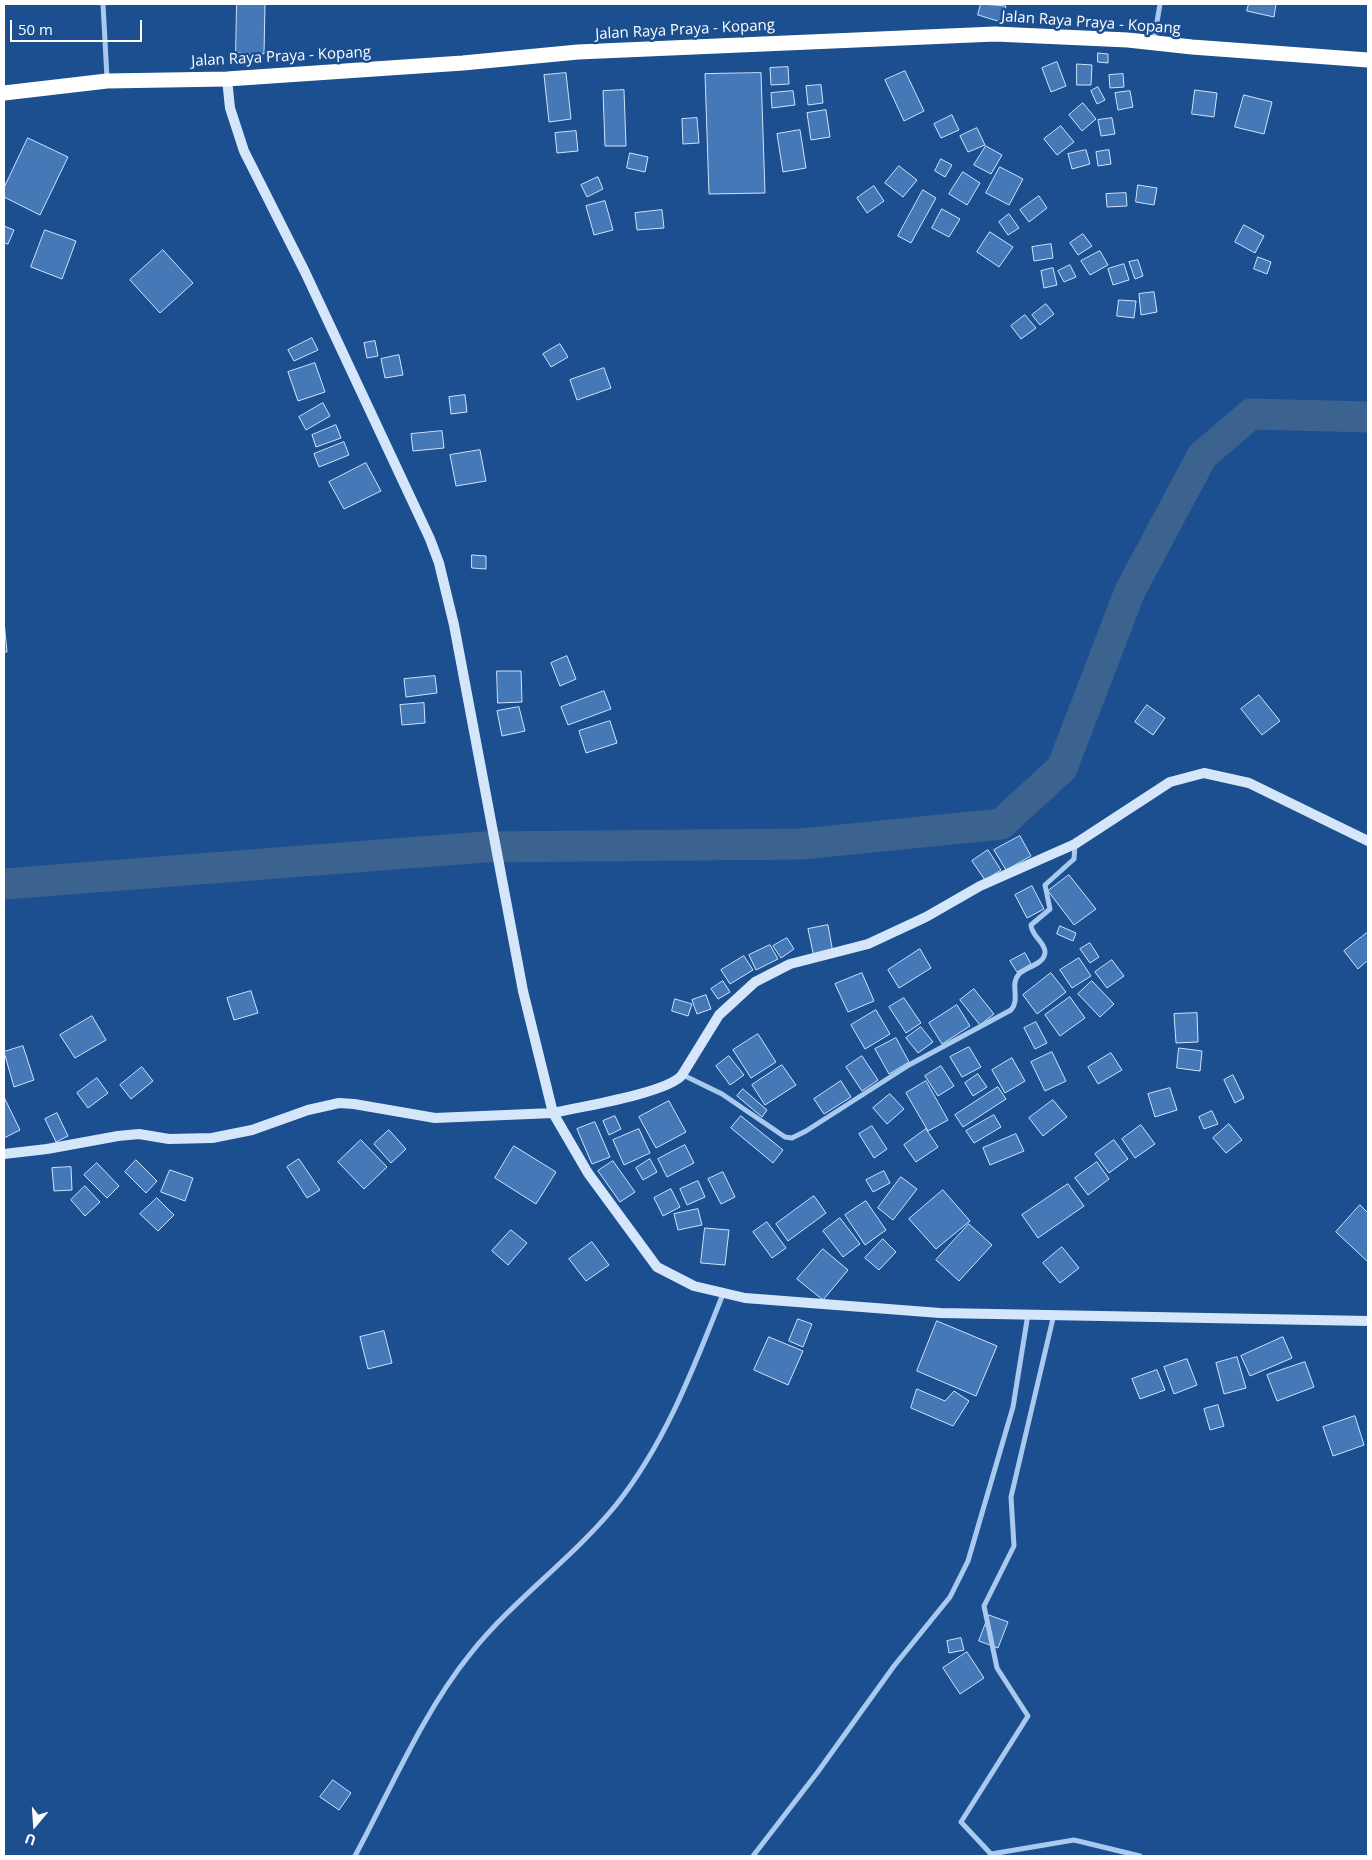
<!DOCTYPE html>
<style>
body{margin:0}
#map{position:relative;width:1372px;height:1860px;overflow:hidden;background:#1b4f8f;font-family:"Open Sans",sans-serif}
canvas{display:block}
.frame{position:absolute;inset:0;border:5px solid #fff;pointer-events:none}
.north{position:absolute;left:10px;top:1800px;width:50px;height:50px;-webkit-text-stroke:4px #1b4f8f;paint-order:stroke;rotate:198deg;font-size:14px;font-weight:700;line-height:20px;text-align:center;color:#fff}
.north::after{content:'';display:block;margin:auto;width:18px;height:22px;background:#fff;clip-path:polygon(50% 0,100% 100%,50% 72%,0 100%)}
.scale{position:absolute;left:10px;top:20px;width:132px;height:22px;box-sizing:border-box;border:2px solid #fff;border-top:0;padding-left:6px;font-size:15px;line-height:18px;white-space:nowrap;color:#fff;-webkit-text-stroke:4px #1b4f8f;paint-order:stroke}
</style>
<div id="map">
<canvas width="1372" height="1860"></canvas>
<div class="frame"></div>
<div class="north">U</div>
<div class="scale">50 m</div>
</div>
<script>
const ctx = document.querySelector('canvas').getContext('2d');
ctx.lineJoin = 'round';
function trace(path, color, width, dash) {
  ctx.strokeStyle = color;
  ctx.lineWidth = width;
  ctx.lineCap = dash ? 'butt' : 'round';
  ctx.setLineDash(dash || []);
  ctx.stroke(path);
}
function fillPath(path, color) {
  ctx.fillStyle = color;
  ctx.fill(path, 'evenodd');
}
function label(font, color, halo, rows, align = 'center') {
  ctx.font = font + ' "Open Sans",sans-serif';
  ctx.lineWidth = 5;
  ctx.setLineDash([]);
  ctx.textBaseline = 'middle';
  ctx.strokeStyle = halo;
  ctx.fillStyle = color;
  for (const [text, x, y, turn = 0] of rows) {
    ctx.save();
    ctx.translate(x, y);
    ctx.rotate((+turn || 0) * Math.PI / 180);
    ctx.textAlign = isNaN(turn) ? turn : align;
    if (halo) ctx.strokeText(text, 0, 0);
    ctx.fillText(text, 0, 0);
    ctx.restore();
  }
}
trace(new Path2D(`
 M 4,884 L 485,847 L 802,844 L 1001,824 L 1062,768 L 1130,591 L 1202,456 L 1251,414 L 1368,417`), '#3c6290', 31);
const building = new Path2D(`
 M 237,4 L 265,4 L 264,54 L 236,53 Z
 M 981,4 L 1006,6 L 1001,22 L 978,15 Z
 M 1249,4 L 1276,4 L 1274,17 L 1247,11 Z
 M 1098,53 L 1108,54 L 1108,63 L 1098,62 Z
 M 1057,62 L 1066,86 L 1051,92 L 1042,68 Z
 M 1077,64 L 1092,65 L 1091,85 L 1077,85 Z
 M 788,67 L 789,84 L 771,85 L 770,68 Z
 M 905,71 L 924,111 L 904,121 L 885,80 Z
 M 566,73 L 571,119 L 549,122 L 544,75 Z
 M 761,73 L 765,193 L 709,194 L 705,74 Z
 M 1123,74 L 1124,87 L 1110,88 L 1109,75 Z
 M 821,85 L 823,103 L 808,105 L 806,86 Z
 M 1098,87 L 1105,100 L 1097,104 L 1091,91 Z
 M 624,90 L 626,146 L 605,146 L 603,91 Z
 M 1195,90 L 1217,93 L 1214,117 L 1192,114 Z
 M 793,91 L 795,105 L 772,108 L 771,93 Z
 M 1130,91 L 1133,107 L 1118,110 L 1115,93 Z
 M 1244,95 L 1272,102 L 1264,134 L 1235,127 Z
 M 1083,103 L 1096,119 L 1082,131 L 1069,115 Z
 M 826,110 L 830,137 L 811,140 L 807,113 Z
 M 952,115 L 959,130 L 941,138 L 934,124 Z
 M 697,118 L 699,143 L 683,144 L 682,119 Z
 M 1112,118 L 1115,134 L 1101,136 L 1098,120 Z
 M 1061,126 L 1074,142 L 1057,155 L 1044,139 Z
 M 977,128 L 985,145 L 968,152 L 960,136 Z
 M 800,130 L 806,168 L 783,172 L 777,134 Z
 M 576,131 L 578,151 L 557,153 L 555,133 Z
 M 28,138 L 68,157 L 40,215 L 4,197 L 4,188 Z
 M 986,146 L 1002,155 L 991,174 L 974,165 Z
 M 1086,150 L 1090,164 L 1072,169 L 1068,154 Z
 M 1109,150 L 1111,164 L 1098,166 L 1096,152 Z
 M 630,153 L 648,157 L 645,172 L 627,168 Z
 M 941,159 L 952,165 L 945,177 L 935,171 Z
 M 899,166 L 917,180 L 903,197 L 885,183 Z
 M 1000,167 L 1023,179 L 1009,205 L 986,193 Z
 M 963,172 L 980,183 L 967,205 L 949,194 Z
 M 598,177 L 603,189 L 587,197 L 581,185 Z
 M 1138,185 L 1157,188 L 1154,205 L 1136,202 Z
 M 874,186 L 884,201 L 867,213 L 857,198 Z
 M 923,190 L 936,198 L 911,243 L 898,236 Z
 M 1126,193 L 1127,206 L 1107,207 L 1106,194 Z
 M 1039,196 L 1047,208 L 1029,222 L 1020,210 Z
 M 605,201 L 613,230 L 594,235 L 586,206 Z
 M 942,209 L 960,219 L 949,237 L 932,228 Z
 M 662,210 L 664,228 L 637,230 L 635,213 Z
 M 1009,214 L 1019,228 L 1008,235 L 999,222 Z
 M 1244,225 L 1264,236 L 1255,253 L 1235,242 Z
 M 4,226 L 14,230 L 8,244 L 4,243 Z
 M 45,230 L 76,241 L 62,279 L 31,267 Z
 M 990,232 L 1013,247 L 999,267 L 977,252 Z
 M 1083,234 L 1092,246 L 1078,255 L 1070,243 Z
 M 1051,244 L 1053,258 L 1034,261 L 1032,247 Z
 M 163,250 L 193,283 L 160,313 L 130,280 Z
 M 1100,251 L 1108,265 L 1090,275 L 1081,261 Z
 M 1258,257 L 1271,262 L 1267,274 L 1254,269 Z
 M 1138,260 L 1143,276 L 1135,279 L 1129,262 Z
 M 1124,264 L 1129,280 L 1113,285 L 1108,269 Z
 M 1070,265 L 1076,277 L 1064,282 L 1058,271 Z
 M 1053,268 L 1057,285 L 1044,288 L 1041,271 Z
 M 1154,292 L 1157,312 L 1141,315 L 1139,294 Z
 M 1119,300 L 1136,301 L 1134,318 L 1117,316 Z
 M 1046,304 L 1054,314 L 1040,325 L 1032,315 Z
 M 1025,315 L 1036,328 L 1021,339 L 1011,326 Z
 M 312,338 L 318,350 L 294,361 L 288,350 Z
 M 375,341 L 378,356 L 367,358 L 364,343 Z
 M 560,344 L 568,357 L 551,367 L 543,354 Z
 M 399,355 L 403,375 L 385,378 L 381,359 Z
 M 315,363 L 325,392 L 298,401 L 288,372 Z
 M 604,368 L 611,388 L 577,400 L 570,380 Z
 M 465,395 L 467,412 L 451,414 L 449,397 Z
 M 323,403 L 330,416 L 306,430 L 299,417 Z
 M 336,425 L 341,438 L 316,447 L 312,435 Z
 M 442,431 L 444,448 L 413,451 L 411,434 Z
 M 344,442 L 349,455 L 319,467 L 314,454 Z
 M 480,450 L 486,481 L 456,486 L 450,455 Z
 M 366,463 L 381,491 L 344,509 L 329,482 Z
 M 472,555 L 486,556 L 486,569 L 472,568 Z
 M 4,621 L 7,652 L 4,652 Z
 M 567,656 L 576,679 L 560,686 L 551,663 Z
 M 497,671 L 521,671 L 522,702 L 498,703 Z
 M 435,676 L 437,693 L 406,697 L 404,679 Z
 M 604,691 L 611,709 L 568,725 L 561,707 Z
 M 1259,695 L 1280,721 L 1262,735 L 1241,709 Z
 M 424,703 L 425,723 L 402,725 L 400,705 Z
 M 1147,705 L 1165,718 L 1153,735 L 1135,722 Z
 M 519,707 L 525,731 L 502,736 L 497,711 Z
 M 610,721 L 617,743 L 586,753 L 579,731 Z
 M 1020,836 L 1031,856 L 1006,870 L 994,850 Z
 M 988,850 L 1001,870 L 985,880 L 972,861 Z
 M 1069,875 L 1096,909 L 1074,925 L 1048,891 Z
 M 1032,886 L 1044,909 L 1027,918 L 1015,895 Z
 M 828,925 L 833,953 L 814,957 L 808,929 Z
 M 1060,926 L 1076,933 L 1073,941 L 1057,934 Z
 M 1368,932 L 1368,960 L 1358,969 L 1344,951 Z
 M 787,938 L 794,949 L 781,958 L 773,946 Z
 M 1090,943 L 1099,957 L 1090,963 L 1080,949 Z
 M 770,945 L 778,959 L 756,970 L 749,955 Z
 M 920,949 L 931,968 L 899,988 L 888,970 Z
 M 1025,953 L 1031,964 L 1017,972 L 1010,961 Z
 M 744,956 L 753,970 L 730,984 L 721,970 Z
 M 1079,958 L 1091,976 L 1072,988 L 1060,970 Z
 M 1112,960 L 1124,976 L 1107,988 L 1095,972 Z
 M 862,973 L 874,1001 L 848,1012 L 835,984 Z
 M 1051,973 L 1066,992 L 1037,1014 L 1023,995 Z
 M 723,981 L 730,992 L 718,999 L 711,989 Z
 M 1092,981 L 1114,1004 L 1100,1017 L 1078,994 Z
 M 974,989 L 994,1014 L 980,1025 L 960,1000 Z
 M 251,991 L 258,1013 L 234,1020 L 227,998 Z
 M 706,995 L 711,1009 L 697,1014 L 692,1000 Z
 M 1070,997 L 1085,1018 L 1060,1036 L 1045,1015 Z
 M 904,998 L 921,1023 L 906,1033 L 889,1007 Z
 M 675,999 L 692,1004 L 688,1016 L 672,1011 Z
 M 957,1005 L 970,1026 L 942,1044 L 929,1023 Z
 M 876,1010 L 890,1034 L 865,1049 L 851,1025 Z
 M 1197,1013 L 1198,1042 L 1176,1043 L 1174,1014 Z
 M 92,1016 L 106,1040 L 75,1058 L 60,1035 Z
 M 1036,1022 L 1047,1043 L 1035,1049 L 1024,1028 Z
 M 921,1027 L 933,1042 L 918,1053 L 906,1038 Z
 M 758,1034 L 776,1062 L 751,1078 L 733,1050 Z
 M 896,1038 L 909,1062 L 889,1074 L 875,1049 Z
 M 23,1046 L 34,1080 L 14,1087 L 4,1052 Z
 M 969,1047 L 981,1067 L 962,1077 L 950,1057 Z
 M 1179,1048 L 1202,1051 L 1200,1071 L 1177,1068 Z
 M 1052,1052 L 1066,1081 L 1045,1091 L 1031,1062 Z
 M 1111,1053 L 1122,1070 L 1098,1084 L 1088,1067 Z
 M 729,1056 L 744,1075 L 730,1085 L 716,1066 Z
 M 862,1056 L 878,1080 L 862,1091 L 846,1067 Z
 M 1012,1058 L 1025,1081 L 1005,1093 L 992,1070 Z
 M 782,1065 L 796,1085 L 765,1105 L 752,1085 Z
 M 941,1066 L 954,1086 L 938,1096 L 925,1076 Z
 M 142,1067 L 153,1081 L 131,1099 L 120,1085 Z
 M 978,1074 L 987,1087 L 973,1096 L 965,1083 Z
 M 1233,1075 L 1244,1098 L 1235,1103 L 1224,1080 Z
 M 97,1078 L 108,1093 L 88,1108 L 77,1093 Z
 M 841,1081 L 851,1097 L 824,1114 L 814,1099 Z
 M 926,1081 L 948,1120 L 928,1131 L 906,1093 Z
 M 998,1087 L 1006,1099 L 963,1127 L 955,1115 Z
 M 1170,1088 L 1177,1110 L 1155,1117 L 1148,1094 Z
 M 743,1089 L 767,1110 L 762,1117 L 737,1096 Z
 M 890,1094 L 904,1109 L 887,1124 L 873,1108 Z
 M 4,1097 L 20,1130 L 4,1138 Z
 M 1053,1100 L 1067,1117 L 1043,1136 L 1029,1118 Z
 M 669,1101 L 686,1132 L 656,1148 L 639,1117 Z
 M 1212,1111 L 1218,1124 L 1204,1129 L 1199,1117 Z
 M 57,1113 L 68,1136 L 56,1142 L 45,1119 Z
 M 994,1115 L 1001,1127 L 974,1143 L 966,1131 Z
 M 615,1116 L 621,1129 L 609,1135 L 603,1121 Z
 M 741,1116 L 783,1150 L 773,1163 L 731,1128 Z
 M 595,1122 L 610,1157 L 592,1164 L 577,1129 Z
 M 1229,1124 L 1242,1140 L 1226,1153 L 1213,1138 Z
 M 1141,1125 L 1155,1144 L 1135,1158 L 1122,1139 Z
 M 872,1126 L 887,1149 L 874,1158 L 859,1134 Z
 M 639,1129 L 650,1153 L 624,1165 L 613,1140 Z
 M 926,1129 L 938,1147 L 916,1162 L 904,1145 Z
 M 389,1130 L 406,1149 L 391,1163 L 374,1144 Z
 M 1016,1134 L 1024,1151 L 990,1165 L 983,1148 Z
 M 361,1140 L 387,1167 L 364,1189 L 338,1162 Z
 M 1114,1140 L 1128,1159 L 1109,1173 L 1095,1154 Z
 M 685,1145 L 694,1163 L 667,1177 L 658,1159 Z
 M 514,1146 L 556,1172 L 536,1204 L 495,1178 Z
 M 299,1159 L 320,1190 L 307,1198 L 287,1167 Z
 M 650,1159 L 657,1172 L 643,1180 L 636,1168 Z
 M 136,1160 L 157,1181 L 146,1193 L 125,1172 Z
 M 613,1161 L 635,1192 L 620,1202 L 598,1171 Z
 M 1097,1162 L 1109,1179 L 1088,1195 L 1075,1178 Z
 M 97,1163 L 119,1186 L 107,1198 L 84,1175 Z
 M 71,1167 L 72,1190 L 54,1191 L 52,1168 Z
 M 170,1170 L 193,1178 L 185,1201 L 161,1192 Z
 M 884,1171 L 890,1183 L 873,1192 L 866,1180 Z
 M 723,1172 L 735,1197 L 721,1204 L 708,1179 Z
 M 901,1177 L 917,1189 L 893,1220 L 878,1208 Z
 M 698,1181 L 705,1197 L 687,1205 L 680,1189 Z
 M 1068,1184 L 1084,1206 L 1038,1238 L 1022,1215 Z
 M 85,1186 L 100,1202 L 85,1216 L 71,1200 Z
 M 671,1189 L 680,1207 L 663,1216 L 654,1198 Z
 M 943,1190 L 970,1221 L 936,1249 L 909,1219 Z
 M 814,1196 L 826,1213 L 788,1241 L 776,1224 Z
 M 157,1198 L 174,1215 L 158,1231 L 140,1214 Z
 M 866,1201 L 886,1230 L 865,1245 L 845,1215 Z
 M 1360,1205 L 1368,1213 L 1368,1262 L 1336,1232 Z
 M 698,1209 L 702,1225 L 678,1230 L 674,1214 Z
 M 840,1218 L 860,1244 L 843,1257 L 823,1231 Z
 M 767,1222 L 786,1248 L 772,1258 L 753,1232 Z
 M 969,1224 L 992,1245 L 959,1281 L 936,1260 Z
 M 705,1228 L 729,1230 L 725,1265 L 701,1263 Z
 M 511,1230 L 527,1243 L 508,1265 L 492,1251 Z
 M 883,1239 L 896,1252 L 879,1270 L 865,1258 Z
 M 592,1242 L 609,1265 L 586,1281 L 569,1259 Z
 M 1062,1247 L 1079,1268 L 1060,1283 L 1043,1263 Z
 M 823,1249 L 848,1270 L 823,1300 L 797,1279 Z
 M 798,1319 L 812,1324 L 803,1347 L 789,1341 Z
 M 937,1321 L 997,1346 L 976,1396 L 917,1371 Z
 M 384,1331 L 392,1363 L 368,1369 L 360,1337 Z
 M 769,1337 L 803,1351 L 788,1385 L 754,1370 Z
 M 1283,1337 L 1292,1358 L 1250,1376 L 1241,1356 Z
 M 1237,1357 L 1246,1388 L 1224,1394 L 1216,1363 Z
 M 1187,1359 L 1197,1385 L 1174,1394 L 1164,1367 Z
 M 1305,1362 L 1314,1387 L 1277,1401 L 1267,1375 Z
 M 1157,1370 L 1165,1390 L 1140,1399 L 1132,1379 Z
 M 917,1389 L 945,1401 L 954,1391 L 969,1401 L 953,1426 L 911,1408 Z
 M 1218,1405 L 1224,1426 L 1210,1430 L 1204,1409 Z
 M 1355,1416 L 1364,1445 L 1333,1456 L 1323,1427 Z
 M 989,1615 L 1008,1622 L 998,1648 L 979,1641 Z
 M 961,1638 L 964,1650 L 949,1653 L 947,1641 Z
 M 967,1652 L 984,1678 L 960,1694 L 943,1668 Z
 M 333,1780 L 351,1793 L 339,1810 L 320,1797 Z`);
fillPath(building, '#4478b7');
trace(building, '#cfe3fa', 1);
trace(new Path2D(`
 M 103,4 L 107,78
 M 1154,40 L 1160,4
 M 683,1075 L 722,1094 L 785,1137 L 792,1138 L 806,1131 L 909,1065 L 1011,1010 C 1021,998 1009,985 1019,974 C 1026,967 1045,964 1045,952 C 1045,942 1032,937 1031,925 L 1050,909 L 1045,885 L 1074,859 L 1075,844
 M 1054,1314 L 1011,1497 L 1014,1546 L 984,1606 L 997,1668 L 1028,1716 L 961,1822 L 991,1854 L 1074,1840 L 1140,1856
 M 355,1856 C 391,1789 423,1712 471,1653 C 514,1599 572,1559 616,1505 C 666,1442 694,1367 723,1294
 M 753,1856 L 817,1773 L 894,1666 L 950,1597 L 968,1561 L 1013,1407 L 1028,1314`), '#a9c9ee', 5);
trace(new Path2D(`
 M 227,79 L 230,108 L 244,151 L 305,272 L 430,539 L 439,563 L 454,625 L 523,991 L 553,1113 C 579,1107 668,1093 682,1075 L 719,1015 L 755,982 L 790,964 L 868,944 L 926,917 L 980,886 L 1075,844 L 1170,782 L 1204,773 L 1249,783 L 1368,841
 M 4,1154 L 47,1149 L 118,1136 L 139,1134 L 169,1139 L 212,1138 L 252,1130 L 308,1110 L 339,1103 L 354,1104 L 435,1118 L 553,1113 L 588,1173 L 657,1267 L 694,1286 L 745,1298 L 940,1313 L 1368,1321`), '#d6e6fa', 10);
trace(new Path2D(`
 M 4,93 L 107,81 L 227,79 L 463,63 L 578,52 L 995,34 L 1128,40 L 1192,47 L 1368,60`), '#fff', 15);
label('15px', '#fff', '#1b4f8f', [
 ["Jalan Raya Praya - Kopang",1091,23,4],
 ["Jalan Raya Praya - Kopang",685,30,-3],
 ["Jalan Raya Praya - Kopang",281,57,-3]
]);
</script>
